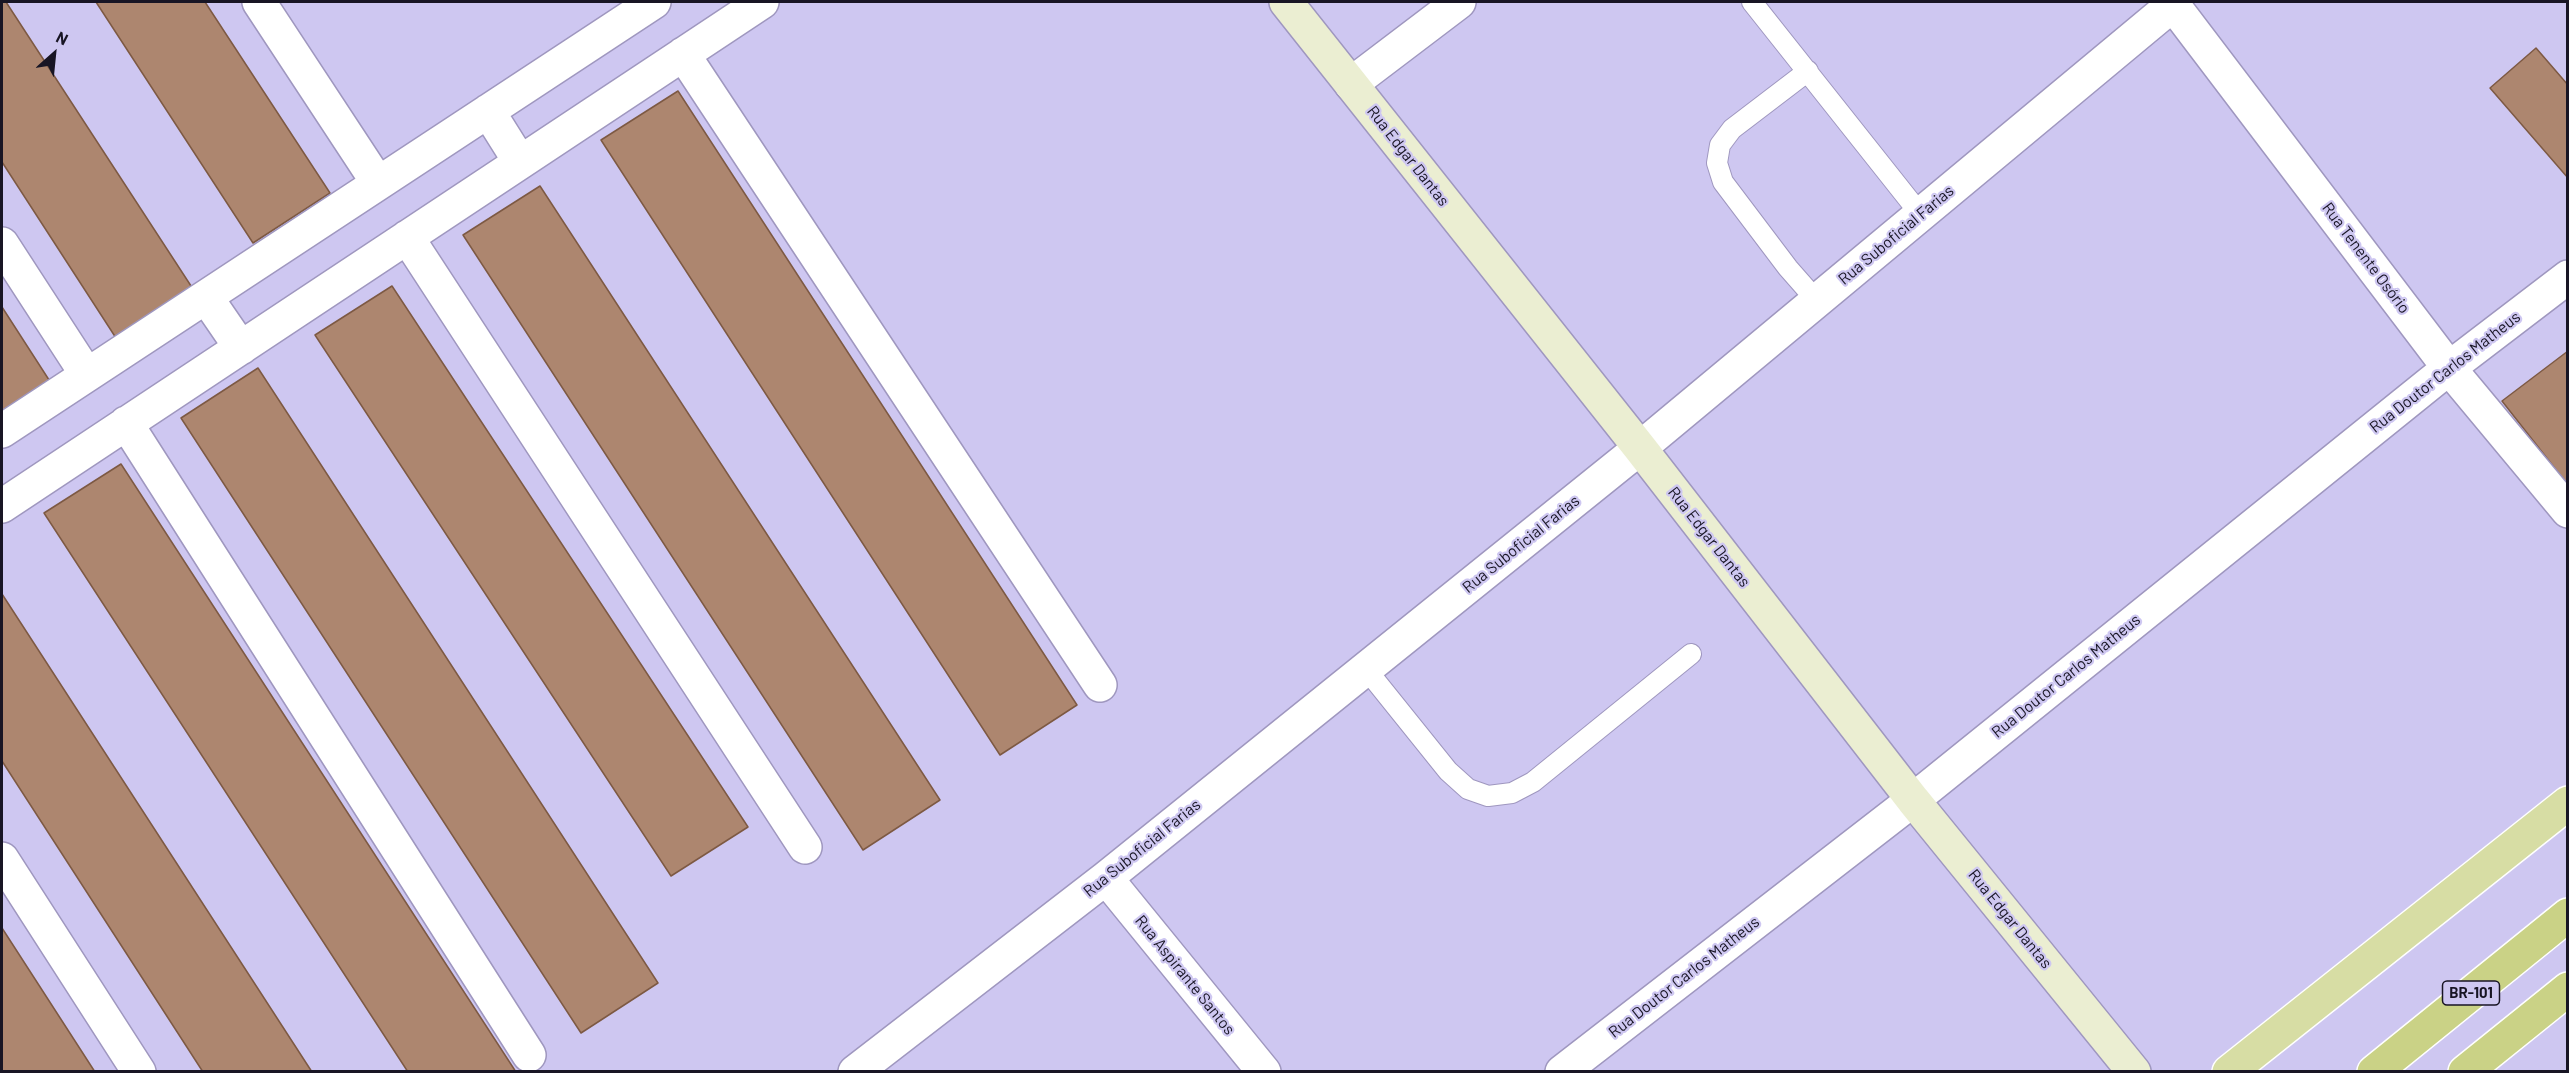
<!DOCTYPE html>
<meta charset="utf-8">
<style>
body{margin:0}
#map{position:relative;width:2569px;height:1073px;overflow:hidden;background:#cec7f1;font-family:Barlow,sans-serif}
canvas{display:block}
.frame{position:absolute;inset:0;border:3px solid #181524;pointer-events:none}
.north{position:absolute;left:24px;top:24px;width:60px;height:60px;-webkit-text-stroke:4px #cec7f1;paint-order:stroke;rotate:27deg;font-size:16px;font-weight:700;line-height:24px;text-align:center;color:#181524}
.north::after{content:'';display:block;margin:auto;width:21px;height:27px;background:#181524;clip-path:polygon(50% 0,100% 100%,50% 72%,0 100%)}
</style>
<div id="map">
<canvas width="2569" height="1073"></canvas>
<div class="frame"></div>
<div class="north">N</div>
</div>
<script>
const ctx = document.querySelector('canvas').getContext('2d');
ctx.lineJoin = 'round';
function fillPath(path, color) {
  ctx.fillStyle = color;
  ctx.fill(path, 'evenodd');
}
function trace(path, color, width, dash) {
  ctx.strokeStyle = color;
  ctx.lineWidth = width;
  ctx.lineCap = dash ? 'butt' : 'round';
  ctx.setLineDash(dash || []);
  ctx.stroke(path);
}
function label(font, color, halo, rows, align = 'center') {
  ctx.font = font + ' Barlow,sans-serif';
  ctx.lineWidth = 4.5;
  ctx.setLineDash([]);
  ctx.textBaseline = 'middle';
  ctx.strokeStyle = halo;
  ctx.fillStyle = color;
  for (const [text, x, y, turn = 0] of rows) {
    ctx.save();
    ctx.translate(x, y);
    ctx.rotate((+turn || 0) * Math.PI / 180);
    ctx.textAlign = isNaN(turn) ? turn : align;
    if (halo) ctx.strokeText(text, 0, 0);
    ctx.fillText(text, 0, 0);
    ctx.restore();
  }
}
const building = new Path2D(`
 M 2,2 L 6,2 L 193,289 L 116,338 L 2,162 Z
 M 96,2 L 205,2 L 330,193 L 253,243 Z
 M 2536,48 L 2568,85 L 2568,178 L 2490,88 Z
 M 678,91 L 1077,705 L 1000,755 L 601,140 Z
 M 540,186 L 940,800 L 863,850 L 463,235 Z
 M 392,286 L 748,827 L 671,876 L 315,335 Z
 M 2,307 L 51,383 L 2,414 Z
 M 2568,351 L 2568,485 L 2502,401 Z
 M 258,368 L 658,983 L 581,1033 L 181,418 Z
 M 121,464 L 516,1072 L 408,1072 L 44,513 Z
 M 2,594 L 312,1072 L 203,1072 L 2,761 Z
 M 2,928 L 95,1072 L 2,1072 Z`);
fillPath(building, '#ad866f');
trace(building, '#7d5943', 1.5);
const service = new Path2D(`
 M 1752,2 L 1921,215
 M 1808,71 L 1732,129 L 1720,145 L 1717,163 L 1723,182 L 1788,268 L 1817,301
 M 1366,669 L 1448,771 L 1468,789 L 1488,796 L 1512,793 L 1533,782 L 1691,654`);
const minor = new Path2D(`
 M 259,2 L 378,183
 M 2171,2 L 2449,368 L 2568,511
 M 683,54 L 1100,685
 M 1351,84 L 1459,2
 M 488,111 L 520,162
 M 407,237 L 805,847
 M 2,244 L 87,375
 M 206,297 L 241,348
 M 126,423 L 529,1055
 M 2,431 L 654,2
 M 2,506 L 762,2
 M 2,859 L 139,1072
 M 1106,878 L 1264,1072
 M 855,1072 L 1106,878 L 1640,448 L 2176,2
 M 1562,1072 L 1913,800 L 2449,368 L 2568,277`);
const secondary = new Path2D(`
 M 1286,2 L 1640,448 L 1913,800 L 2134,1072`);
const primary = new Path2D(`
 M 2229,1072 L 2568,803`);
const trunk = new Path2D(`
 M 2374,1072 L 2568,915
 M 2465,1072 L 2568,989`);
trace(service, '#9f97bf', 22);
trace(minor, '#9f97bf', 36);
trace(secondary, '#9f97bf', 36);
trace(primary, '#fff', 36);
trace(trunk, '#fff', 36);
trace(service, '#fff', 20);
trace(minor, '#fff', 33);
trace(secondary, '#ebeed2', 33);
trace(primary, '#d7dda4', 33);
trace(trunk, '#cad286', 33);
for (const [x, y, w] of [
 [2471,993,57]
]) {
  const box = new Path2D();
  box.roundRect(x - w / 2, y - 12, w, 24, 4.5);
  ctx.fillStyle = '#cec7f1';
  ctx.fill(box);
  trace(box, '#181524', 1.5);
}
label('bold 15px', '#181524', null, [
 ["BR-101",2471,993]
]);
label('16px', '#181524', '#cec7f1', [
 ["Rua Edgar Dantas",1408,156,52],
 ["Rua Suboficial Farias",1896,235,-40],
 ["Rua Tenente Osório",2366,258,53],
 ["Rua Doutor Carlos Matheus",2445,372,-38],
 ["Rua Edgar Dantas",1709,537,52],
 ["Rua Suboficial Farias",1521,544,-39],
 ["Rua Doutor Carlos Matheus",2066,676,-39],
 ["Rua Suboficial Farias",1142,848,-39],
 ["Rua Edgar Dantas",2010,919,51],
 ["Rua Aspirante Santos",1185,975,51],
 ["Rua Doutor Carlos Matheus",1684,977,-38]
]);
</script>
